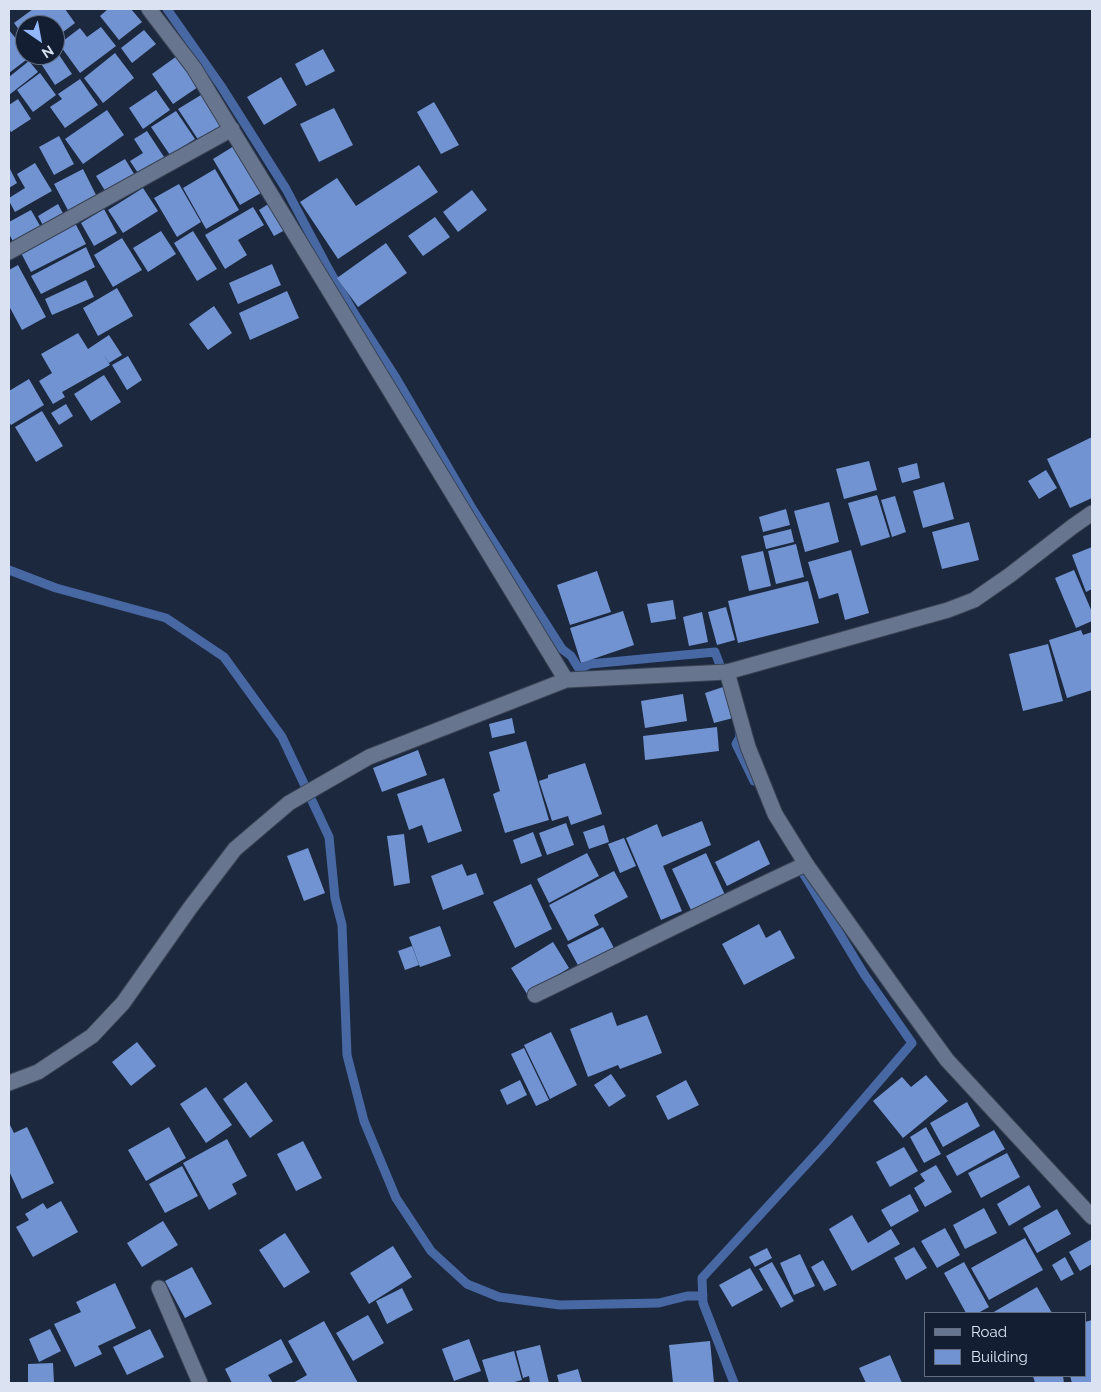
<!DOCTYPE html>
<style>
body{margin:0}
#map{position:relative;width:1101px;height:1392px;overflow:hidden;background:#1c283e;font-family:Raleway,sans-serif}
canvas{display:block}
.frame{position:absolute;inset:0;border:10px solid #dbe3f2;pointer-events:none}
.legend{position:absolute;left:924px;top:1312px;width:162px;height:65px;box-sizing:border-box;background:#131e33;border:1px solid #636d7f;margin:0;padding:6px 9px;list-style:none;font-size:15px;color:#dbe3f2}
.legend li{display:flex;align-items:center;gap:10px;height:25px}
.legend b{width:25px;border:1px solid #636d7f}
.north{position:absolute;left:15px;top:15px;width:50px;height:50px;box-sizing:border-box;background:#131e33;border:1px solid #636d7f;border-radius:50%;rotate:147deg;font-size:14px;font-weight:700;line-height:20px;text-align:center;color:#dbe3f2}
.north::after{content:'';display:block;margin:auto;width:18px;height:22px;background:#92b7fd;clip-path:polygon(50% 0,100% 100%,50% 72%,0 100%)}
</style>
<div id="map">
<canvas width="1101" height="1392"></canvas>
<div class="frame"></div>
<ul class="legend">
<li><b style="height:6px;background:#67758f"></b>Road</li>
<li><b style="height:14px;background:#7193d2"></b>Building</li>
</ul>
<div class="north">N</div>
</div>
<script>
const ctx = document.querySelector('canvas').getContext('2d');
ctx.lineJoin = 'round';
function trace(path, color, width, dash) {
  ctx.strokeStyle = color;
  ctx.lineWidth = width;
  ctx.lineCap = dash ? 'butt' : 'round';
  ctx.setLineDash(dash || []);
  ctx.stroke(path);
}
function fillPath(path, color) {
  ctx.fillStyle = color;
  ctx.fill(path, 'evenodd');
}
trace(new Path2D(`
 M 167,9 L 221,86 L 286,189 L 329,270 L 354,313 L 396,378 L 473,510 L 562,649 L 571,656 L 579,669 L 590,664 L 715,652 L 724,676
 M 9,570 L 56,588 L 166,618 L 224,657 L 282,737 L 329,837 L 335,898 L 342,925 L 347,1055 L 364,1121 L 396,1198 L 431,1251 L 467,1284 L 499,1297 L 560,1305 L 659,1303 L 687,1296 L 703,1296
 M 739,729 L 740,737 L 736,744 L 754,781
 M 734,1383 L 703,1303 L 702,1278 L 826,1143 L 912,1043 L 864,974 L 797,863`), '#4868a3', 9);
fillPath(new Path2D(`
 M 33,9 L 65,9 L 75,23 L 55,38 L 55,25 L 25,25 L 25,38 L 14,23 Z
 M 108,9 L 131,9 L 142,22 L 119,40 L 100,16 Z
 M 101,27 L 116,46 L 80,73 L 59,44 L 80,28 L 87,37 Z
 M 9,30 L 25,50 L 25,55 L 29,55 L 30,57 L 9,73 Z
 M 144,30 L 156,44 L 132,63 L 121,48 Z
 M 55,49 L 72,74 L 55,85 L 38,59 L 44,55 L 55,55 Z
 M 323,49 L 335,71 L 306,86 L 295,64 Z
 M 115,53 L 134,78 L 103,103 L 84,78 Z
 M 177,56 L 198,87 L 173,104 L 152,74 Z
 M 29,61 L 38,72 L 9,95 L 9,77 Z
 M 40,73 L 56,95 L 33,112 L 17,90 Z
 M 281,77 L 297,105 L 264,125 L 247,97 Z
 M 80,79 L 98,105 L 65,128 L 50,107 L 62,99 L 58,94 Z
 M 156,90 L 170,110 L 143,129 L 129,108 Z
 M 201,95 L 221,127 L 199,141 L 178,109 Z
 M 18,99 L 31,119 L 11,132 L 9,129 L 9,105 Z
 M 434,102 L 459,145 L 441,154 L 417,112 Z
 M 334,108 L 353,145 L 319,162 L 300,124 Z
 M 107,110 L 124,135 L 83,164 L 65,139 Z
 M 176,111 L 195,139 L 170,155 L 151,127 Z
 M 147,131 L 166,160 L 140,176 L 130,161 L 143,153 L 134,139 Z
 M 59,136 L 74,164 L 54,175 L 39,147 Z
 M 234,146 L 261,193 L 240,205 L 213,159 Z
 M 125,159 L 136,177 L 107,194 L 96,176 Z
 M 35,163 L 52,191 L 15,212 L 9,201 L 9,198 L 25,188 L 17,174 Z
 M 419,165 L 438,192 L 338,259 L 300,202 L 337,178 L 356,206 Z
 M 9,167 L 17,183 L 9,188 Z
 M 83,169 L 98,199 L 70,214 L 54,184 Z
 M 215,169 L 239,210 L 206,229 L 183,188 Z
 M 179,184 L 201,222 L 177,237 L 154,198 Z
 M 143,188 L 158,211 L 123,233 L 108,210 Z
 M 472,190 L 487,210 L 458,232 L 443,212 Z
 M 270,203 L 285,230 L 274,236 L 259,210 Z
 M 58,204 L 66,219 L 46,231 L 38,216 Z
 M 253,207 L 264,225 L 238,240 L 247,255 L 225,269 L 205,235 Z
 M 104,209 L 117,233 L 94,246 L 81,223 Z
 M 31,210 L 43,231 L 15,245 L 9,234 L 9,222 Z
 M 435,217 L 450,237 L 423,256 L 408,236 Z
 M 75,223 L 86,244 L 31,272 L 20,251 Z
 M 161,231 L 176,254 L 148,272 L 133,248 Z
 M 193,231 L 217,269 L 197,281 L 174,243 Z
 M 122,238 L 142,270 L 113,287 L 94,255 Z
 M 386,243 L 407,273 L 358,307 L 337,278 Z
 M 86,247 L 95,267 L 41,294 L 31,276 Z
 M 272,264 L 281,285 L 238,304 L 229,283 Z
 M 18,265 L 46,317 L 22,330 L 9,306 L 9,270 Z
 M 86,280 L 94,297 L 52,315 L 45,299 Z
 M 117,288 L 133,316 L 98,336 L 83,308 Z
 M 287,291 L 299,318 L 250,340 L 239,313 Z
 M 214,306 L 232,333 L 208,350 L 189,324 Z
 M 78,333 L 88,349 L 109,335 L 122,355 L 109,363 L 103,354 L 110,365 L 62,392 L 65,397 L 53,404 L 39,381 L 52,373 L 41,354 Z
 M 128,356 L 142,380 L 127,390 L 112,365 Z
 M 104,375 L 121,402 L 91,421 L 74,394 Z
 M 29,379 L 44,405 L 11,425 L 9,422 L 9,391 Z
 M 66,404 L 73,416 L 59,425 L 51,413 Z
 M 42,411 L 63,446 L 36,462 L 15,427 Z
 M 1092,437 L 1092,498 L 1070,508 L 1047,459 Z
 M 869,461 L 877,490 L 844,499 L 836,469 Z
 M 917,463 L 920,478 L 902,483 L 898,468 Z
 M 1046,470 L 1057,488 L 1039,499 L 1028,481 Z
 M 944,482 L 954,519 L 923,528 L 913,491 Z
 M 877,495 L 890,537 L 861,546 L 848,503 Z
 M 895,496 L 906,532 L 892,537 L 881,500 Z
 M 829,502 L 839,542 L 805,552 L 794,511 Z
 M 786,509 L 790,525 L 763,532 L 759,517 Z
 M 969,522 L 979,560 L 942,569 L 932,532 Z
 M 791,529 L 794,542 L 766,549 L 763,536 Z
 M 796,544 L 804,577 L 776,584 L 768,551 Z
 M 1092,547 L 1092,589 L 1086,592 L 1072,555 Z
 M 851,550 L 869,613 L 845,620 L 838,593 L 819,599 L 808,562 Z
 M 763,551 L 771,586 L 749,591 L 741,556 Z
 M 1074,570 L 1092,612 L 1092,621 L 1076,628 L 1055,578 Z
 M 597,571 L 611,612 L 570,625 L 557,585 Z
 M 808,581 L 819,623 L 738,643 L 728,601 Z
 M 673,600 L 676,619 L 651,623 L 647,604 Z
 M 726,607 L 735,640 L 717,645 L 708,612 Z
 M 623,611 L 634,645 L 581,663 L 570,628 Z
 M 702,612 L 708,642 L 689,646 L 683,617 Z
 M 1081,630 L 1083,635 L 1092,632 L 1092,690 L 1067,698 L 1049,640 Z
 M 1048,644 L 1063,701 L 1023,711 L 1009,654 Z
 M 723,687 L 733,718 L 714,723 L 705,693 Z
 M 683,694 L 687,721 L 645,728 L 641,701 Z
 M 512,718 L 515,733 L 492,738 L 489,724 Z
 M 717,727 L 719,751 L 645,760 L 643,736 Z
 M 526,741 L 549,820 L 505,833 L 493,794 L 500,791 L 489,752 Z
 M 418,750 L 427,775 L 382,792 L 373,768 Z
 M 585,763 L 602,814 L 571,825 L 568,816 L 552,821 L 539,781 L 548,778 L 548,775 Z
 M 444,778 L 462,831 L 428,843 L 422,825 L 409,830 L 397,794 Z
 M 702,821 L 711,845 L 663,866 L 682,911 L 661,920 L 626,838 L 657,824 L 662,837 Z
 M 566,823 L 574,845 L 547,855 L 539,833 Z
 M 604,825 L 609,842 L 589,849 L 583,832 Z
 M 533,832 L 542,856 L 521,864 L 513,840 Z
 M 404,834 L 410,883 L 394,886 L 387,836 Z
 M 624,838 L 636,866 L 620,873 L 608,844 Z
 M 759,840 L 770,864 L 727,886 L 715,862 Z
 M 308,848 L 325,893 L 304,901 L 287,856 Z
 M 587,853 L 599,876 L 549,903 L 537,879 Z
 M 706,853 L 725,895 L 691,910 L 672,869 Z
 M 462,864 L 467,876 L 476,873 L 484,894 L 443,910 L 431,876 Z
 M 614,871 L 628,897 L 594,915 L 599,925 L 568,941 L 549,905 Z
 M 531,884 L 552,929 L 515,948 L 493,902 Z
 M 759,924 L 766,938 L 780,930 L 795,958 L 744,985 L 722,944 Z
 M 440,926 L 451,956 L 420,967 L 409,937 Z
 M 603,927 L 615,950 L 580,969 L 567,945 Z
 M 553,942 L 569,968 L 527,994 L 511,968 Z
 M 412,946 L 419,965 L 405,970 L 398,951 Z
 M 612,1012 L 617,1026 L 647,1015 L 662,1053 L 620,1069 L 618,1065 L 588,1077 L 570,1029 Z
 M 551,1032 L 577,1085 L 550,1099 L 524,1045 Z
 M 137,1042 L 156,1066 L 131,1086 L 112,1062 Z
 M 524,1048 L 549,1100 L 536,1106 L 511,1054 Z
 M 611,1074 L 626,1096 L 609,1107 L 594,1085 Z
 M 926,1075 L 948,1101 L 903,1138 L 873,1101 L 902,1077 L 911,1087 Z
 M 520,1080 L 527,1095 L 507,1105 L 500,1090 Z
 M 686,1080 L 699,1105 L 668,1120 L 656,1096 Z
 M 246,1082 L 273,1121 L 250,1138 L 223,1099 Z
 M 206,1087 L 232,1125 L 206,1143 L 180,1104 Z
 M 967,1102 L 980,1126 L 943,1147 L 930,1123 Z
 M 9,1123 L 14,1133 L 27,1127 L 54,1183 L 22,1199 L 9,1171 Z
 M 169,1127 L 186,1158 L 146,1181 L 128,1150 Z
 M 926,1127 L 941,1154 L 924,1163 L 910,1137 Z
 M 994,1130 L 1005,1149 L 957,1176 L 946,1156 Z
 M 227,1139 L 247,1176 L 232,1184 L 237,1194 L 209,1210 L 183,1163 Z
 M 303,1141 L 322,1178 L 296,1191 L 277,1154 Z
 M 904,1147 L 918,1171 L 890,1187 L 876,1162 Z
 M 1007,1153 L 1020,1177 L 981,1198 L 968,1173 Z
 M 936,1165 L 952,1192 L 925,1207 L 914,1188 L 925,1181 L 920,1174 Z
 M 182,1166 L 198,1196 L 165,1213 L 149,1184 Z
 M 1029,1185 L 1041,1207 L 1009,1226 L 997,1204 Z
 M 910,1194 L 919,1211 L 891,1227 L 881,1210 Z
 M 61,1201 L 78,1232 L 33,1257 L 16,1227 L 29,1220 L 25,1214 L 43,1203 L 47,1209 Z
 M 984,1208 L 997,1233 L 965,1249 L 953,1225 Z
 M 1057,1209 L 1071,1234 L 1037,1253 L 1023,1228 Z
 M 852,1215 L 868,1243 L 891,1229 L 900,1244 L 852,1271 L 829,1229 Z
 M 163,1221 L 178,1245 L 142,1267 L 127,1243 Z
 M 945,1228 L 960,1255 L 937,1268 L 921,1241 Z
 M 285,1233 L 310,1272 L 284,1288 L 259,1250 Z
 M 1025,1238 L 1043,1270 L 989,1300 L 971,1268 Z
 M 1092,1239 L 1092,1264 L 1080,1271 L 1069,1252 Z
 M 393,1246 L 412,1277 L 369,1304 L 350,1273 Z
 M 914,1247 L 927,1268 L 906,1280 L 894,1258 Z
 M 767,1248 L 772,1258 L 755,1267 L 749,1257 Z
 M 800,1254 L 815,1286 L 794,1295 L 780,1263 Z
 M 1065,1257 L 1074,1274 L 1061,1281 L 1052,1265 Z
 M 823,1260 L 837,1285 L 824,1291 L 811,1267 Z
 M 772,1262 L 794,1301 L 781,1308 L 759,1269 Z
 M 964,1262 L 989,1307 L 978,1313 L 966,1313 L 944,1273 Z
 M 192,1267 L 212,1304 L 185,1318 L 165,1281 Z
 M 750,1268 L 763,1290 L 732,1307 L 719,1285 Z
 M 115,1283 L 136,1328 L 98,1346 L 102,1354 L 75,1367 L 54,1324 L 81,1312 L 76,1302 Z
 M 1037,1287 L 1052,1313 L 992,1313 Z
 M 402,1288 L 413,1310 L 387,1324 L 376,1301 Z
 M 368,1315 L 384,1343 L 353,1361 L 336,1333 Z
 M 1092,1320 L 1092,1383 L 1072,1383 L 1070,1376 L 1085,1376 L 1085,1322 Z
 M 324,1321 L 358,1383 L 293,1383 L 307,1375 L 288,1341 Z
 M 50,1329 L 61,1351 L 39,1362 L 29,1339 Z
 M 150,1329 L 164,1357 L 127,1375 L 113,1347 Z
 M 281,1339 L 293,1362 L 268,1375 L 273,1383 L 232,1383 L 225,1369 Z
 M 469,1339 L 481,1371 L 454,1381 L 442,1349 Z
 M 710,1341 L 714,1383 L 673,1383 L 669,1345 Z
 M 540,1345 L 549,1383 L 530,1383 L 529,1376 L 523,1378 L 516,1351 Z
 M 514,1351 L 522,1380 L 511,1383 L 489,1383 L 482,1360 Z
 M 890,1355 L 902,1383 L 866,1383 L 859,1368 Z
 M 53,1363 L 54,1383 L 28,1383 L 28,1364 Z
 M 578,1369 L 582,1383 L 559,1383 L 557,1375 Z
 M 1033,1376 L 1063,1376 L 1064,1383 L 1035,1383 Z`), '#7193d2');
const minor = new Path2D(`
 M 149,9 L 194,68 L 566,680
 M 9,252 L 232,129
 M 535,995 C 626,951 715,906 806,864
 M 9,1083 L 38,1072 L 92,1036 L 123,1003 L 190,908 L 235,849 L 289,803 L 369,757 L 566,680 L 727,672
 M 159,1288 L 200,1383`);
const tertiary = new Path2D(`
 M 1092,513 L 1072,527 L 1010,575 L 974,600 L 948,610 L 727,672 L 748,747 L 775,814 L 806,864 L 898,993 L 947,1060 L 1092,1217`);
trace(minor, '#394355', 17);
trace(tertiary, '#394355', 17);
trace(minor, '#67758f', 15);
trace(tertiary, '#67758f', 15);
</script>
